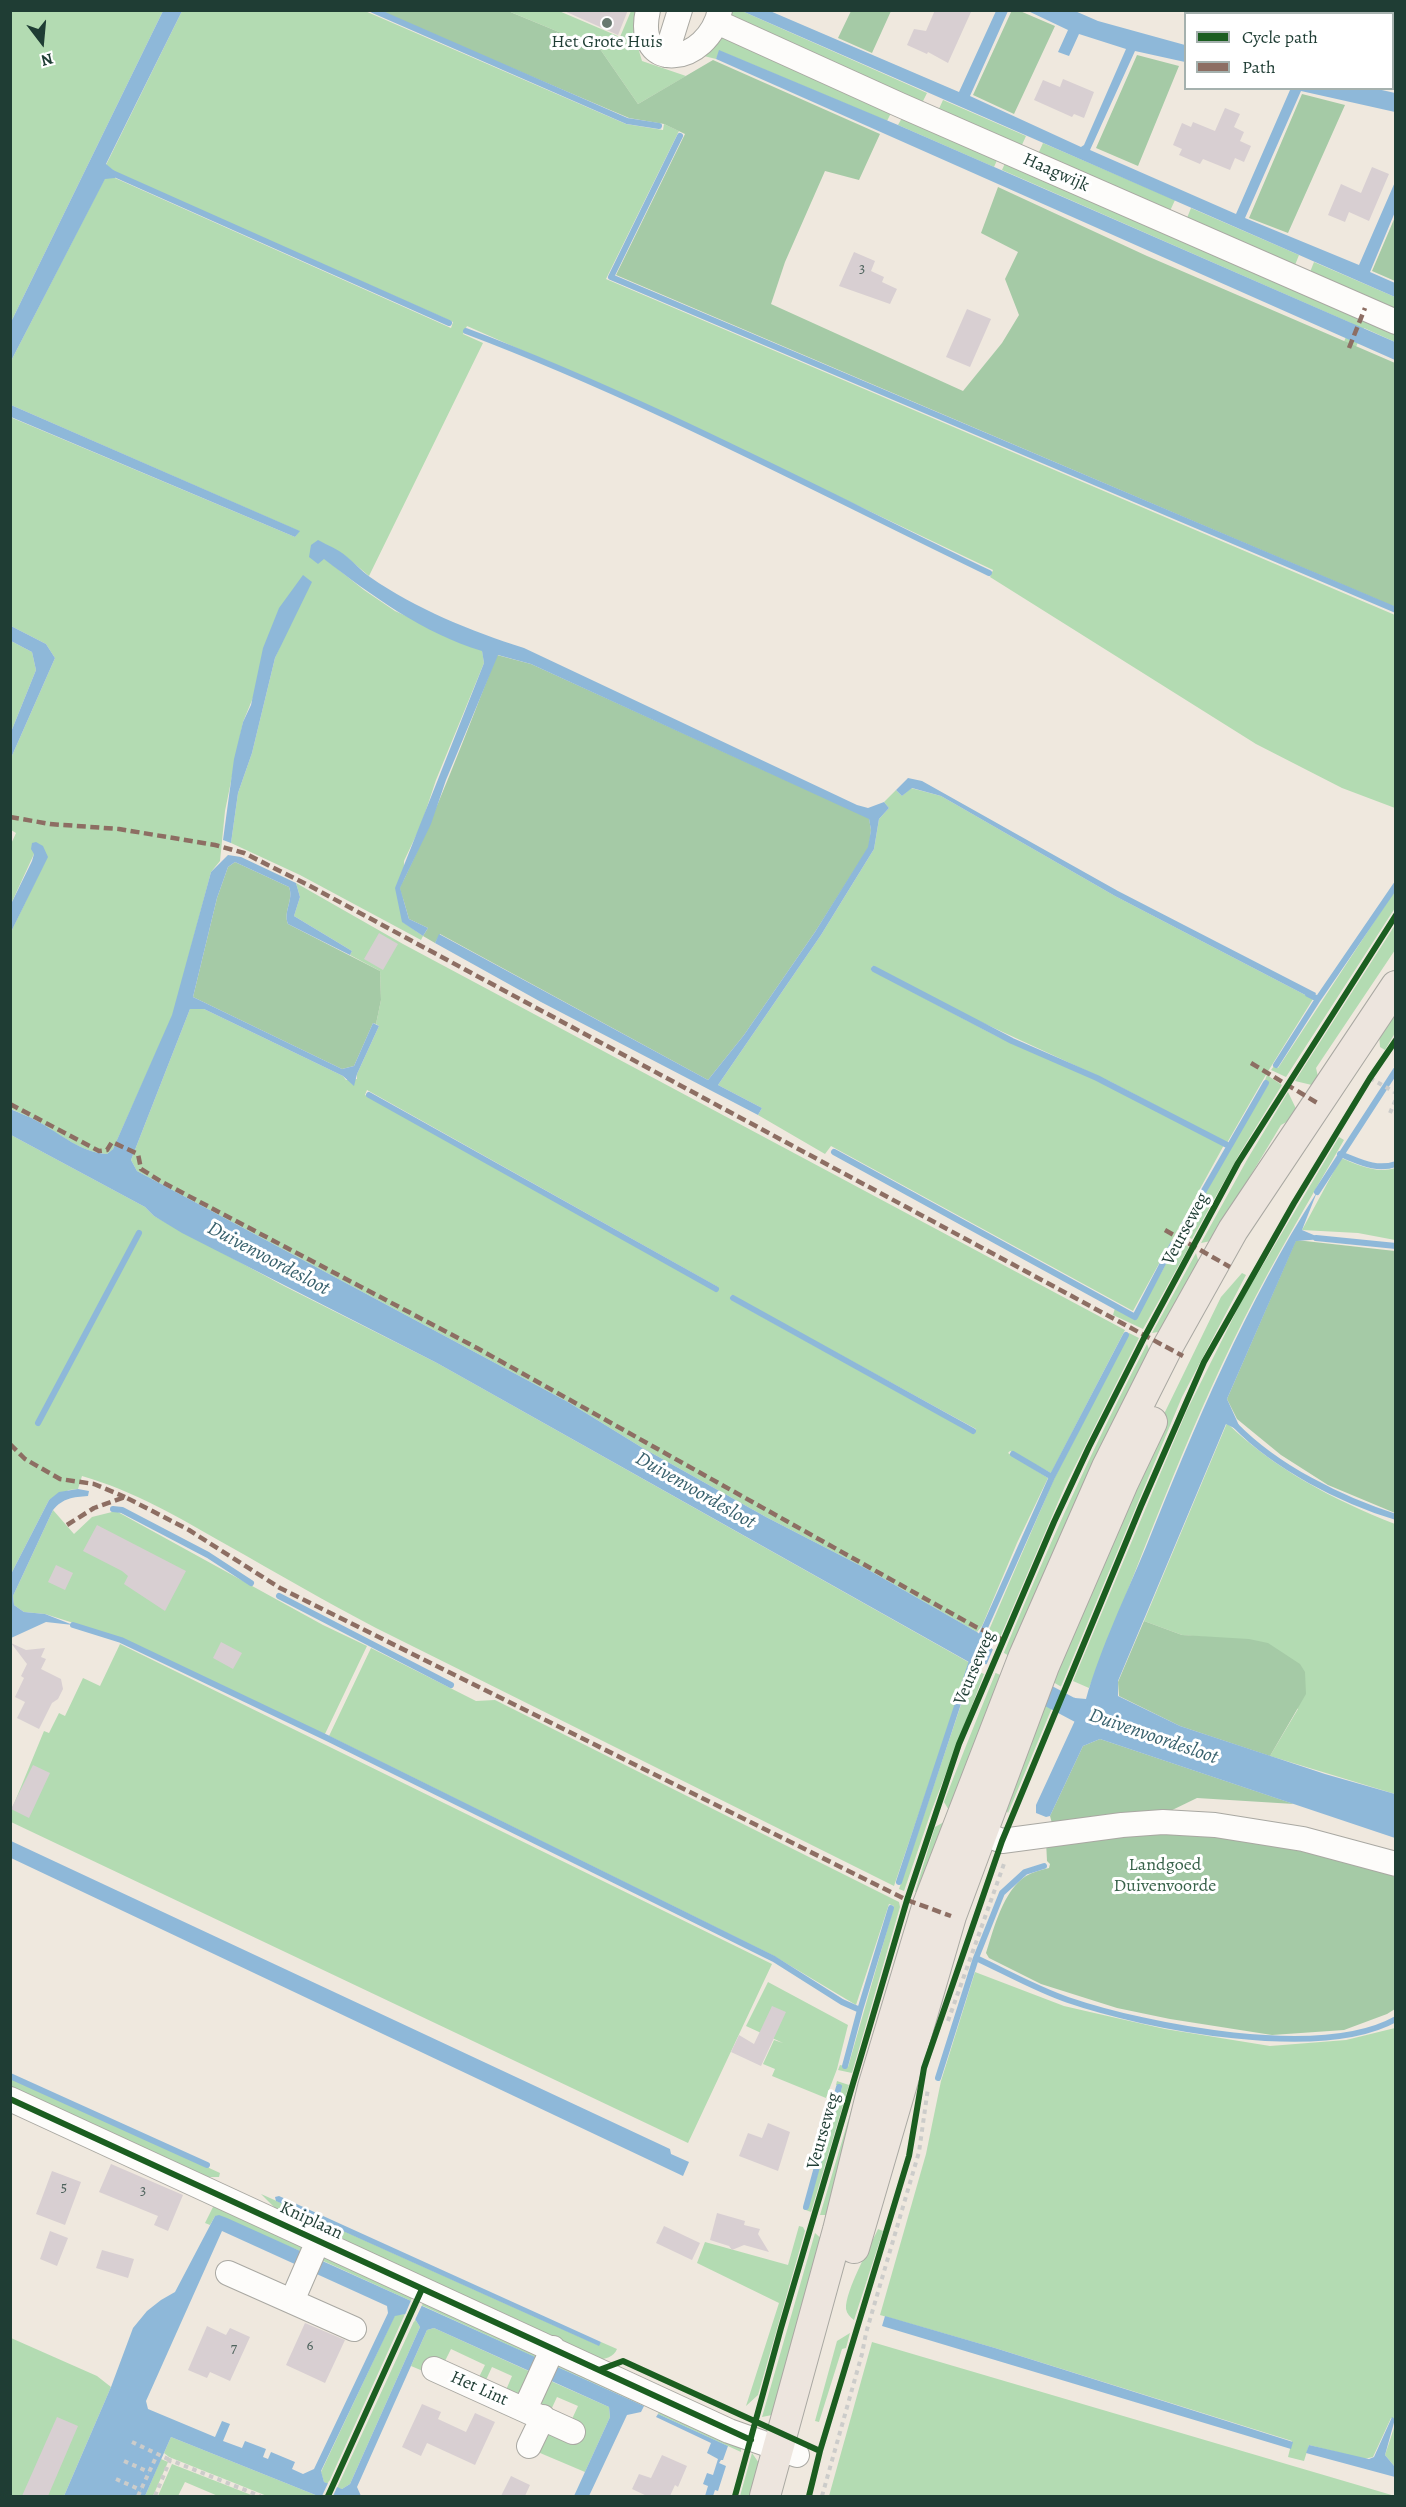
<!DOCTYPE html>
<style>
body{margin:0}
#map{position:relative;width:1406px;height:2507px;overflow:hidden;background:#efe8de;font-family:Alegreya,serif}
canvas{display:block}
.frame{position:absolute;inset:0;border:12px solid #1f3d34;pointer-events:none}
.legend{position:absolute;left:1184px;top:12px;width:210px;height:78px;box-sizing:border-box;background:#fff;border:2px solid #a5b1ae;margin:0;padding:8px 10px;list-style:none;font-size:18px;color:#1f3d34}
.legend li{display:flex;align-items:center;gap:12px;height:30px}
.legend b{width:30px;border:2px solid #a5b1ae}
.north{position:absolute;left:12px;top:12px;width:60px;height:60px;-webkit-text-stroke:4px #fff;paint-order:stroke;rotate:164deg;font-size:16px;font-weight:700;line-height:24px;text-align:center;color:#1f3d34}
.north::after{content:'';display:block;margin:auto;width:21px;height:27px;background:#1f3d34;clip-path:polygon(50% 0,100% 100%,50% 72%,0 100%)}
</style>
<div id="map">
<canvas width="1406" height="2507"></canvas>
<div class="frame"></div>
<ul class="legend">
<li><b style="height:8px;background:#1b5e20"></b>Cycle path</li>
<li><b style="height:8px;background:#8d6e63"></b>Path</li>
</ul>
<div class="north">N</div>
</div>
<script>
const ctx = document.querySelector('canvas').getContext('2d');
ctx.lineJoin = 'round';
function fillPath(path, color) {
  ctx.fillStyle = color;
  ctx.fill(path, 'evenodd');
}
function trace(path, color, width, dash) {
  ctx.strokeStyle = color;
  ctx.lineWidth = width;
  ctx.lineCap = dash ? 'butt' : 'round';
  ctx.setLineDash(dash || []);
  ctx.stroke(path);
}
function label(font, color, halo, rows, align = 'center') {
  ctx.font = font + ' Alegreya,serif';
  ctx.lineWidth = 6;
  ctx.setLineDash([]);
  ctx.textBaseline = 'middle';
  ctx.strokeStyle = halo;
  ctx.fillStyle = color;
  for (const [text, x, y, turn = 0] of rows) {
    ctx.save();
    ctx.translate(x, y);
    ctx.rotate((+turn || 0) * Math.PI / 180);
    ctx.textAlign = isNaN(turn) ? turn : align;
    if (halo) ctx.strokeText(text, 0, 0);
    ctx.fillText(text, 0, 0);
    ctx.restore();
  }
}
fillPath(new Path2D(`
 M 11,11 L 163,11 L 11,322 Z
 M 182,11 L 365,11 L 626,124 L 663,130 L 664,124 L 679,131 L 606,279 L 1395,615 L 1395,808 L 1342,788 L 1256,744 L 990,577 L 993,570 L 659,411 L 467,326 L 463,334 L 483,343 L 369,576 L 344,555 L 324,558 L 364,590 L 395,611 L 482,650 L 484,663 L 436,780 L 421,825 L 404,861 L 403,922 L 423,936 L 421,940 L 300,875 L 231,843 L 238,793 L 252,753 L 275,658 L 287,630 L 303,576 L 243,722 L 225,811 L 220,861 L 211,872 L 173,1015 L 113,1149 L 107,1154 C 81,1153 59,1133 37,1121 C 29,1116 19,1113 11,1109 L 11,932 L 47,857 L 34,854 L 11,904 L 11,844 L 16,833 L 11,830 L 11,758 L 55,658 L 46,644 L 11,626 L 10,417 L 295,537 L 299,531 L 11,405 L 11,361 L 105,178 L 115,178 L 451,328 L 453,322 L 117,173 L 106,165 Z
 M 508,11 L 559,11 L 620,37 L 631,11 L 639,11 L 634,34 L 642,61 L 686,76 L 638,104 L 600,49 Z
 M 731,11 L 742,11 L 927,93 L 922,103 L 730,19 Z
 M 723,37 L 892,111 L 887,121 L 720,51 L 716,59 L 704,56 Z
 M 943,100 L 1026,136 L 1021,147 L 938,111 Z
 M 903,116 L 998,158 L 994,167 L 898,125 Z
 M 1043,143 L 1175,200 L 1170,211 L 1038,154 Z
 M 1006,161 L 1395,331 L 1395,342 L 1364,328 L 1356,347 L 1344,342 L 1351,323 L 1002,170 Z
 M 1191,208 L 1299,255 L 1295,265 L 1187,218 Z
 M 1314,262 L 1395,297 L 1395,309 L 1310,272 Z
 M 11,641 L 32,652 L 36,670 L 11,732 Z
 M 911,788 L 941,796 L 1115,896 L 1313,999 L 1267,1073 L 1227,1143 L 1111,1082 L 955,1010 L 872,966 L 871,970 L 998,1037 L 1097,1080 L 1224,1145 L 1133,1311 L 831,1146 L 825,1154 L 758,1115 L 762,1108 L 718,1085 L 821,935 L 874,849 L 879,819 L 889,808 L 884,802 L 896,790 L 902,796 Z
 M 296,883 L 403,944 L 1125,1330 L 1051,1473 L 1010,1451 L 1008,1453 L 1048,1478 L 1017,1543 L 982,1626 L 977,1632 L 867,1569 L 766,1517 L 641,1447 L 568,1402 L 137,1171 L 131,1160 L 190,1009 L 204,1009 L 343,1076 L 346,1080 L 357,1079 L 357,1074 L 379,1026 L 376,1024 L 381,1000 L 380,971 L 350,955 L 352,951 L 294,916 L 300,897 ZM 367,1090 L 718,1287 L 716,1291 L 365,1095 ZM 731,1295 L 976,1429 L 974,1434 L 730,1299 Z
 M 1395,890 L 1395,908 L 1286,1077 L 1271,1070 L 1274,1066 L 1278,1068 Z
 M 1395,925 L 1395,950 L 1316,1068 L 1319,1081 L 1316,1086 L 1295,1081 Z
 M 1395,1008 L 1395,1033 L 1385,1050 L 1380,1047 L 1379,1033 Z
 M 1267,1075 L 1282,1085 L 1240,1153 L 1192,1239 L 1177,1232 L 1179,1228 L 1185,1231 L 1231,1146 L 1269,1083 L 1265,1080 Z
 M 1288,1092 L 1299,1115 L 1281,1125 L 1228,1213 L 1221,1239 L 1201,1243 L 1248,1158 Z
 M 11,1135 L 145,1207 L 154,1216 L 284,1286 L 437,1363 L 970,1663 L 894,1886 L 376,1628 C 326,1602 277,1573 227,1545 C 180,1518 134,1491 82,1476 L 78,1489 L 69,1490 L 49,1500 L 11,1574 Z
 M 1339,1137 L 1344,1140 C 1310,1199 1275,1258 1244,1319 C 1184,1438 1139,1565 1089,1688 L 1073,1681 L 1187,1410 L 1242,1300 Z
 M 1341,1158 C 1359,1165 1376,1174 1395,1168 L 1395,1240 L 1358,1233 L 1302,1230 Z
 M 1174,1238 L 1189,1247 L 1143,1329 L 1113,1315 L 1115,1308 L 1136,1318 L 1177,1244 L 1172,1241 Z
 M 1196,1253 L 1202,1273 L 1170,1330 L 1152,1333 Z
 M 1242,1273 L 1246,1275 L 1182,1397 L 1008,1813 L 1006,1810 L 1005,1791 L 1145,1453 L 1221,1297 Z
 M 1129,1333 L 1139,1338 L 1065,1486 L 998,1642 L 986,1637 L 1054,1479 Z
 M 1147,1344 L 1153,1360 L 950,1812 L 944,1802 C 1005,1646 1069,1492 1147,1344 Z
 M 1227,1423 C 1274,1469 1334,1500 1395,1524 L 1395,1794 L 1270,1756 L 1298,1709 L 1204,1637 L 1182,1635 L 1144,1621 Z
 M 53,1510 L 74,1534 L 92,1517 L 116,1511 L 323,1625 L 367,1646 L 324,1736 L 121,1638 L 45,1614 L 24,1612 L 14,1605 L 13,1596 Z
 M 120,1644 L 772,1964 L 688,2143 L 11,1822 L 11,1811 L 44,1731 L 49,1733 L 59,1713 L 65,1716 L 83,1678 L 100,1686 Z
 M 371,1648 L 476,1701 L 495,1700 L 899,1902 L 900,1907 L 852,2073 L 838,2070 L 840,2065 L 848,2067 L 894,1906 L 889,1904 L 856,2005 L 774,1956 L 329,1736 Z
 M 973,1669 L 984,1674 L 931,1812 L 904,1891 L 899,1889 Z
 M 944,1822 L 949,1824 L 922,1891 L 915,1892 L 935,1827 Z
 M 975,1972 L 1064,2006 L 1090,2012 L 1165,2029 L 1270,2046 L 1346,2040 L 1395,2028 L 1395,2419 L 1391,2418 L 1373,2457 L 1364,2459 L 1309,2445 L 1304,2461 L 1288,2457 L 1292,2441 L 995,2348 L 880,2315 L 926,2154 L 941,2081 Z
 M 768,1982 L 848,2025 L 837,2069 L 826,2098 L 772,2076 L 775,2069 L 763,2064 L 774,2040 L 783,2043 L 746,2026 Z
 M 11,2077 L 220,2173 L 219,2177 L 198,2177 L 11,2092 Z
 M 837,2081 L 849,2085 L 811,2212 L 803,2209 L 803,2207 L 808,2208 L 842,2087 L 836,2085 Z
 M 856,2094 L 829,2215 L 820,2215 Z
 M 261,2194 L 598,2345 L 601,2342 L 617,2349 C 614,2357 605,2359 597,2360 L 525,2329 L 523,2322 L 457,2292 L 444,2291 L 284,2217 Z
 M 219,2204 L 306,2244 L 305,2253 L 215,2216 L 210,2225 L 205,2223 L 213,2207 Z
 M 799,2226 L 803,2227 L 805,2231 L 758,2395 L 746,2406 L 779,2303 L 697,2263 L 705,2242 L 788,2265 Z
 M 878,2229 L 883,2231 L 854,2320 C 850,2317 847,2314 846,2309 C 845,2291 870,2247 878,2229 Z
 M 815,2233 L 824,2241 L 772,2415 L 762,2417 Z
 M 321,2253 L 414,2296 L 411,2301 L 319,2259 Z
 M 424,2300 L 540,2350 L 539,2359 L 421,2305 Z
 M 405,2314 L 328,2484 L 324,2482 L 321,2472 L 395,2315 Z
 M 415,2319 L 420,2327 L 350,2484 L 342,2489 L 337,2488 Z
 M 434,2328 L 533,2373 L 520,2392 L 516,2394 L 506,2390 L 512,2376 L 492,2367 L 486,2380 L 479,2377 L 485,2365 L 451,2349 L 445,2361 L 436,2358 L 430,2374 L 411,2366 L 427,2330 Z
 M 850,2333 L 846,2348 L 842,2349 L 819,2422 L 815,2421 L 837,2341 Z
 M 11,2338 L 97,2376 L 111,2387 L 64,2496 L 11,2496 Z
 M 872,2342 L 1395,2496 L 829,2496 Z
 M 555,2360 L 642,2398 L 644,2406 L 553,2365 Z
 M 546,2379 L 609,2407 L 610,2417 L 585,2472 L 533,2450 L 541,2433 L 572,2419 L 578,2406 L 557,2397 L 551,2410 L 539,2402 Z
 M 661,2408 L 741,2445 L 741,2452 L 658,2414 Z
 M 1395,2425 L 1395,2467 L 1385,2455 Z
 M 171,2437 L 318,2496 L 267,2496 L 169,2457 L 164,2453 Z
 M 752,2453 L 759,2463 L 758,2496 L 740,2496 Z
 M 161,2459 L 168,2462 L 153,2496 L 145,2496 Z
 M 172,2464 L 254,2496 L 218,2496 L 185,2482 L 178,2496 L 158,2496 Z`), '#b3dbb2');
fillPath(new Path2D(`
 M 1012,10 L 1020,11 L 1055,26 L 1014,114 L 973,95 Z
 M 378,11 L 508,11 L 600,49 L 638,104 L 713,60 L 880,134 L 859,180 L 825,171 L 785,262 L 771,304 L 963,391 L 1002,343 L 1019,315 L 1005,279 L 1018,252 L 981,233 L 998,187 L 1147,256 L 1395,363 L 1395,607 L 616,275 L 685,134 L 664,124 L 629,118 Z
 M 851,11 L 891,11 L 872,53 L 838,38 Z
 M 1137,55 L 1179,66 L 1138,166 L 1096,148 Z
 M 1302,94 L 1345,105 L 1288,233 L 1249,218 Z
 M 1395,217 L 1395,281 L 1372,271 Z
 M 497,655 L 531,664 L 869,818 L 871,830 L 869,847 L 815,932 L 744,1035 L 708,1080 L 440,934 L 435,943 L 423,936 L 428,928 L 409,919 L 400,888 C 437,812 466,733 497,655 Z
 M 235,862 L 289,887 C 294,900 283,911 288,924 L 380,971 L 381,1000 L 376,1024 L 373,1023 L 354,1066 L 342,1069 L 193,997 L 217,898 L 228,867 Z
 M 1296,1240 L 1395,1251 L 1395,1513 L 1328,1485 L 1281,1455 L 1237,1419 L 1227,1399 Z
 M 1144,1621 L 1182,1635 L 1249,1639 L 1268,1643 L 1300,1664 L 1305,1672 L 1306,1694 L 1270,1756 L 1180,1726 L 1119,1696 L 1118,1682 Z
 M 1100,1739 L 1294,1804 L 1197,1798 L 1164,1814 L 1053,1827 L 1050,1816 L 1083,1746 Z
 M 1188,1831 L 1346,1858 L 1395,1877 L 1395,2009 L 1387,2014 L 1344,2030 L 1272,2035 L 1170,2019 L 1117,2008 L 1041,1984 L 989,1958 L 986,1953 C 994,1928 1003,1891 1026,1876 C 1033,1872 1041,1870 1049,1868 L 1050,1864 L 1047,1861 L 1046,1841 Z`), '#a5caa6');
fillPath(new Path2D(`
 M 163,11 L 182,11 L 106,164 L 117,173 L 115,178 L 105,179 L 11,361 L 11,322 Z
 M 742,11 L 770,11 L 959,92 L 996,11 L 1008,11 L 970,96 L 1081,147 L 1084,145 L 1126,49 L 1079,34 L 1069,56 L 1058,52 L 1068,30 L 1028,11 L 1075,11 L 1098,21 L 1185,45 L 1185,62 L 1135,51 L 1090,150 L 1236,214 L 1290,90 L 1288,89 L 1373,88 L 1395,93 L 1395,112 L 1301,91 L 1245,218 L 1359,265 L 1395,182 L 1395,212 L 1370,272 L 1395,283 L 1395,297 Z
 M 719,50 L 898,125 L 1395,342 L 1395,360 L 716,59 Z
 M 11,405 L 300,531 L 295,537 L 11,417 Z
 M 318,540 C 327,545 338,549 346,556 C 354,562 361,571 370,577 C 416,609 471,631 524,648 L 857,805 L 868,808 L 884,802 L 889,808 L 879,819 L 874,849 L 821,935 L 718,1085 L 762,1108 L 758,1115 L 541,1002 L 435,943 L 439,934 L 708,1080 L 744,1035 L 815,932 L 868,847 L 871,830 L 869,819 L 531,664 L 498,655 L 446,780 L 431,824 L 400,888 L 409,919 L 428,928 L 423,936 L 402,922 L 395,888 L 484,663 L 482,651 C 423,633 372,596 324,559 L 318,564 L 309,557 L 311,545 Z
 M 303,575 L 312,582 L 275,658 L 252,753 L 238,793 L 231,843 L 223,840 L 234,759 L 243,722 L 251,705 L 263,648 L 279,608 Z
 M 11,626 L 46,644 L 55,658 L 11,758 L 11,732 L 36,670 L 32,652 L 11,641 Z
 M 908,778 L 922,781 L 1118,891 L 1316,993 L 1313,999 L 1115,896 L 941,796 L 912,788 L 902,796 L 896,790 Z
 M 36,842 L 43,846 L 48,857 L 11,932 L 11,904 L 32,861 L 34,854 L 31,849 L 32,843 Z
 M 228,855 L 241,857 L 296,883 L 300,897 L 294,916 L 352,951 L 350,955 L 288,924 C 283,911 294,900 289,887 L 235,862 L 228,867 L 217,898 L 193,997 L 342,1069 L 354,1066 L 373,1023 L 379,1026 L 357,1074 L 354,1086 L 343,1076 L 204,1009 L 190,1009 L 131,1160 L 137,1171 L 568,1402 L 641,1447 L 766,1517 L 867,1569 L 977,1632 L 987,1640 L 992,1649 L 1075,1698 L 1086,1699 C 1100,1649 1126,1595 1146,1547 C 1195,1425 1246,1303 1317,1192 L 1302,1230 L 1323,1239 L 1296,1241 L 1227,1399 L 1242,1432 L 1226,1424 L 1118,1681 L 1118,1696 L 1180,1726 L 1325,1774 L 1395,1794 L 1395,1838 L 1100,1739 L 1083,1746 L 1050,1816 L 1046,1817 L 1036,1813 L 1036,1805 L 1078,1714 L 1072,1705 L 986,1664 L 976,1666 L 437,1363 L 182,1233 L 154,1216 L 145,1207 L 11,1135 L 10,1109 C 19,1113 29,1116 37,1121 C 60,1133 81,1153 107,1154 L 113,1149 L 172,1015 L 211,872 Z
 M 78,1489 L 89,1491 L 88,1496 C 73,1497 63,1498 53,1510 L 13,1596 L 14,1605 L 24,1612 L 45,1614 L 73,1625 L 46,1622 L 11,1638 L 11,1574 L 49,1500 L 59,1492 Z
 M 11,1841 L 670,2149 L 671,2154 L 689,2162 L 683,2176 L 11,1858 Z
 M 279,2196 L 601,2342 L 599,2346 L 276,2201 L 275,2197 Z
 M 219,2215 L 227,2218 L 644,2406 L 641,2412 L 627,2415 L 589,2496 L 574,2496 L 610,2417 L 609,2407 L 434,2328 L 427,2330 L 357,2487 L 361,2496 L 318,2496 L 171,2437 L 145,2496 L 64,2496 L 111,2387 L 133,2328 L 147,2311 L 161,2300 L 175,2292 L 215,2216 ZM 222,2231 L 387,2306 L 388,2313 L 314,2469 L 303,2474 L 292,2469 L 295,2462 L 271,2452 L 268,2459 L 263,2457 L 266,2449 L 245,2441 L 242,2448 L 223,2441 L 230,2424 L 222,2421 L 215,2437 L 148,2409 L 146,2401 ZM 405,2314 L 415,2319 L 420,2327 L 350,2484 L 342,2489 L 324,2482 L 321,2471 L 395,2316 Z
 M 885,2316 L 995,2348 L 1293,2442 L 1291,2449 L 882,2326 Z
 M 658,2414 L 728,2446 L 723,2460 L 721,2460 L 719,2463 L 726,2466 L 718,2491 L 715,2490 L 713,2496 L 705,2496 L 708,2486 L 703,2484 L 707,2473 L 713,2475 L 718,2459 L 707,2453 L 711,2443 L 656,2417 Z
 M 1392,2417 L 1395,2419 L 1385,2455 L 1395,2467 L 1395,2477 L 1306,2453 L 1309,2445 L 1369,2459 L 1374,2457 Z`), '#8eb8d9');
fillPath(new Path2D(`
 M 994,1647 L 1075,1695 L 1070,1707 L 985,1668 Z
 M 412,2298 L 423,2303 L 414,2322 L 404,2317 Z
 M 329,2481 L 338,2485 L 333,2496 L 322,2496 Z`), '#efe8de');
trace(new Path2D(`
 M 373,10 L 627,121 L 659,126
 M 680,136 L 611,277 L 1396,610
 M 110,172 L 449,323
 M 466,331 C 644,398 817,490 989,573
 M 874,969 L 1012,1041 L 1097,1078 L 1229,1146
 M 1308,994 L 1318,999 L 1396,885
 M 1276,1065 L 1318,999
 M 369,1095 L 716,1289
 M 834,1152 L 1135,1317 L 1173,1244
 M 1340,1154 C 1359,1161 1375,1171 1396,1164
 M 1317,1192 L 1396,1070
 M 1183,1227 L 1266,1083
 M 1316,1238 L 1396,1246
 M 733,1298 L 973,1431
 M 38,1423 L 139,1233
 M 1236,1426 C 1276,1467 1341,1500 1396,1517
 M 1013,1454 L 1052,1477
 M 113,1509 L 122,1510 L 208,1555 L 251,1583
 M 279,1596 L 451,1685
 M 73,1625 L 121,1640 L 327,1738 L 774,1959 L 842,2002 L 860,2010
 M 978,1643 L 1052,1477 L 1126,1335
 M 899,1882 L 973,1658
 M 976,1958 C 1006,1972 1036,1989 1068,2000 C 1147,2027 1321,2061 1396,2019
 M 845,2066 L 860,2010 L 891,1908
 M 10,2076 L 207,2165
 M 938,2078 L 976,1958 L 1002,1893 L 1025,1872 L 1044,1866
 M 806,2207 L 839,2087`), '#8eb8d9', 6);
trace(new Path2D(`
 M 1024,1683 L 1088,1717 L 1101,1721`), '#8eb8d9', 21);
fillPath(new Path2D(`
 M 562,10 L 628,10 L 618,35 Z
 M 935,10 L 971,12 L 948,63 L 928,52 L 927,54 L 907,45 L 914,29 L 926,31 Z
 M 1063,79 L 1094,92 L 1084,118 L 1074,114 L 1072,117 L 1034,100 L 1043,80 L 1060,87 Z
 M 1225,108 L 1240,114 L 1234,127 L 1244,132 L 1240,141 L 1251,146 L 1244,162 L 1235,158 L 1230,170 L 1203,159 L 1200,164 L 1179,155 L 1182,149 L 1173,145 L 1182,123 L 1191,127 L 1193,122 L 1215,131 Z
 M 1372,167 L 1389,174 L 1369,221 L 1349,212 L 1345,222 L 1328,215 L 1341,184 L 1361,193 Z
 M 854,252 L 875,261 L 871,271 L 884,277 L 882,282 L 897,289 L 890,304 L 839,286 Z
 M 967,309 L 991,319 L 970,367 L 946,357 Z
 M 379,933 L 398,944 L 383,970 L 364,959 Z
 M 97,1525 L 186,1571 L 165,1611 L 124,1584 L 128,1576 L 122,1571 L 83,1551 Z
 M 56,1565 L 73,1573 L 65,1590 L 48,1582 Z
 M 221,1642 L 242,1653 L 233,1669 L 213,1658 Z
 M 11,1643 L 26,1650 L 45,1648 L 41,1657 L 46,1659 L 41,1669 L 61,1679 L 63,1689 L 58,1699 L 52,1703 L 39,1729 L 17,1718 L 25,1702 L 15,1697 L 24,1678 L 21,1676 L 27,1664 Z
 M 33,1765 L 50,1773 L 29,1818 L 11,1809 Z
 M 772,2006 L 786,2012 L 761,2066 L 731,2052 L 739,2035 L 754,2044 Z
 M 768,2123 L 790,2132 L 778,2171 L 739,2156 L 748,2133 L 762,2138 Z
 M 111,2164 L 183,2195 L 168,2231 L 154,2225 L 158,2216 L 99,2192 Z
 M 52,2171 L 81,2182 L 65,2225 L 36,2214 Z
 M 717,2213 L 745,2221 L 744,2225 L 760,2229 L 758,2234 L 769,2252 L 744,2245 L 732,2250 L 729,2246 L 710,2240 Z
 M 664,2226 L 700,2243 L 692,2260 L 656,2243 Z
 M 50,2231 L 68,2238 L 57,2266 L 40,2259 Z
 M 102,2250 L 134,2259 L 128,2278 L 96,2268 Z
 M 305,2323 L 345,2340 L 325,2383 L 286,2365 Z
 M 207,2326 L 226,2335 L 230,2328 L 250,2337 L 230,2381 L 210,2372 L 207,2378 L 188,2370 Z
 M 422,2404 L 441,2412 L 438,2419 L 466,2432 L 475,2413 L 495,2422 L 475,2465 L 427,2443 L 421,2456 L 402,2447 Z
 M 57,2417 L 78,2426 L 48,2496 L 22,2496 Z
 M 662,2455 L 687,2466 L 678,2487 L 675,2485 L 670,2496 L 647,2496 L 632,2489 L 639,2474 L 651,2478 Z
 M 511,2476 L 530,2485 L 525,2496 L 501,2496 Z`), '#d8cfd2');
const minor = new Path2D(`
 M 648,10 C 633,75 708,66 720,10
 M 717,22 L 900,105 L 1396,322
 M 666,55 L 680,10
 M 965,1826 L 1002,1841 L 1122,1825 L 1163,1822 L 1215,1825 L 1303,1839 L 1396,1864
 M 10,2099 L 729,2431 L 797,2455
 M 228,2273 L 354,2329
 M 292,2301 L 318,2241
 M 434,2369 L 573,2432
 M 525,2409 L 553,2348
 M 529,2446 L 543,2417`);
const major = new Path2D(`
 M 854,2248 L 951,1916 L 1044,1666 L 1123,1483 L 1152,1422
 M 765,2496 L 838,2230 L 873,2087 L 927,1907 L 1024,1656 L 1107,1467 L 1167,1348 L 1233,1230 L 1396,986`);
trace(minor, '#a9a8a2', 26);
trace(major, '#a9a8a2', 32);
trace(new Path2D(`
 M 1201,10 L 1208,14
 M 1268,14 L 1270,10
 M 1370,1078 L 1396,1093
 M 1390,1113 L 1396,1099
 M 948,2021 L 1005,1861
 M 132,2442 L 170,2460
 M 124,2461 L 149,2472
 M 116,2479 L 141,2490
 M 138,2496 L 157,2455
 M 155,2496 L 170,2460 L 260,2496
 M 822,2496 L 862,2354 L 866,2333 L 919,2152 L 928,2088`), '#ccccca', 4, [4.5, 4.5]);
trace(minor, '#fdfcfa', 24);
trace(major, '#ede5de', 30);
trace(new Path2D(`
 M 1349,348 L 1365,308
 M 10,817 L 50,824 L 119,829 L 215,845 L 244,853 L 308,885 L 1183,1356
 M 1251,1063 L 1319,1104
 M 10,1104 L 99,1151 L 107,1150 L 112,1142 L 138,1154 L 141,1169 L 162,1182 L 477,1348 L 976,1627 L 1003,1640
 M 1165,1230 L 1230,1267
 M 10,1444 L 25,1459 L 60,1479 L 94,1484 L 125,1497
 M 67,1525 L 94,1508 L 125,1497 L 189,1530 L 280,1588 L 907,1900 L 951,1916`), '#8d6e63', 4.5, [9, 4.5]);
trace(new Path2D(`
 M 10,2099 L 751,2440
 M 599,2370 L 623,2361 L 820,2451
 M 328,2496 L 422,2289
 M 735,2496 L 781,2328 L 907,1900 L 959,1744 L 1054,1522 L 1089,1447 L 1145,1336 L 1238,1163 L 1396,915
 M 809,2496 L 820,2451 L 909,2156 L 924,2068 L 1002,1841 L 1141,1506 L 1204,1362 L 1294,1203 L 1370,1078 L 1396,1040`), '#1b5e20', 6);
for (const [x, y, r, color] of [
 [607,23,6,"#687970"]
]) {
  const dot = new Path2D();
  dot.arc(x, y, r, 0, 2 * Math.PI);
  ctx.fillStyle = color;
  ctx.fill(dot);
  trace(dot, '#fff', 2);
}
label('15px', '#4d625c', null, [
 ["3",862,269],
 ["5",64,2188],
 ["3",143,2191],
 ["6",310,2346],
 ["7",234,2349]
]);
label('18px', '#1f3d34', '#fff', [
 ["Het Grote Huis",607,43]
]);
label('18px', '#1f3d34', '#fff', [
 ["Haagwijk",1056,173,24],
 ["Veurseweg",1186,1229,-62],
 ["Veurseweg",975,1668,-67],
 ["Veurseweg",824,2131,-74],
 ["Kniplaan",311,2221,25],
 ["Het Lint",479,2389,24]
]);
label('18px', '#38624a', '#fff', [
 ["Landgoed",1165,1866],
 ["Duivenvoorde",1165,1887]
]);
label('italic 20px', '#38616d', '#fff', [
 ["Duivenvoordesloot",268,1259,28],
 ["Duivenvoordesloot",695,1491,30],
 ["Duivenvoordesloot",1153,1737,19]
]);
</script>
